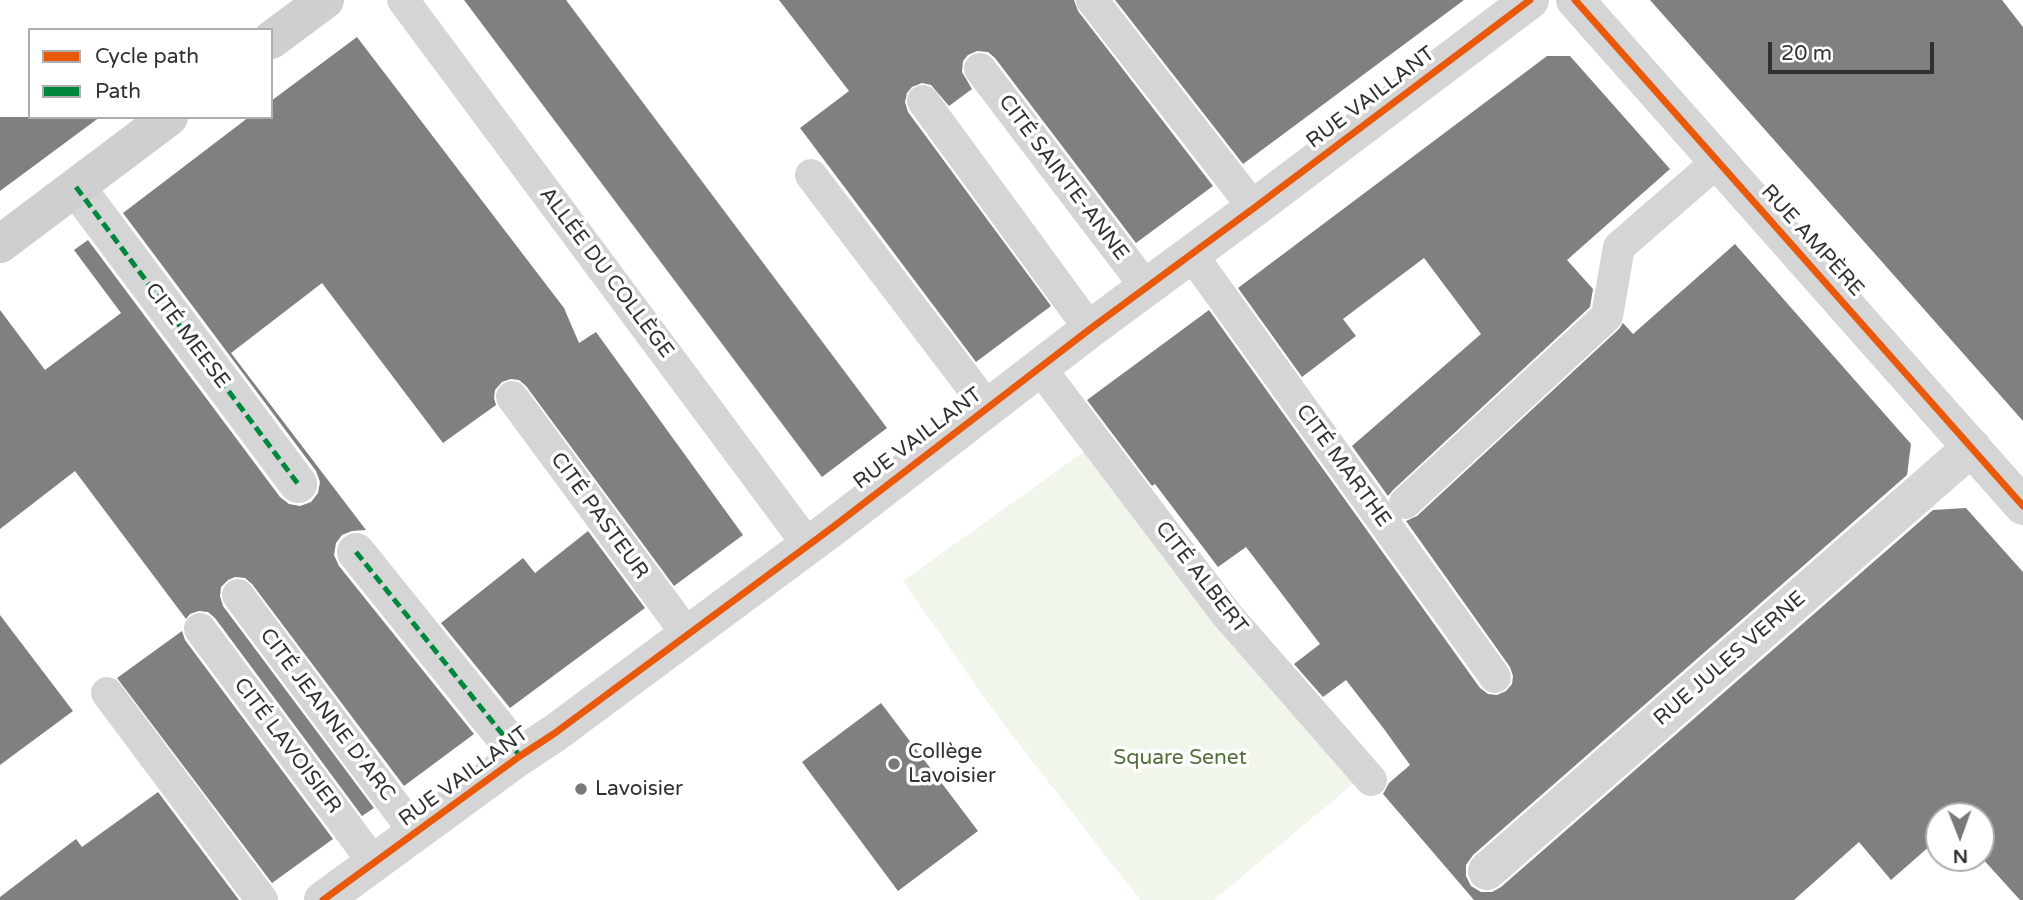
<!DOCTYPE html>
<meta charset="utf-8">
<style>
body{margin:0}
#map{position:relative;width:2023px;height:900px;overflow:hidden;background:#fff;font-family:"Varela Round",sans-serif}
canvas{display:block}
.legend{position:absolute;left:28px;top:28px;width:245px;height:91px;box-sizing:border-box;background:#fff;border:2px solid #adadad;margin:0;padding:9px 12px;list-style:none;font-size:21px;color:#313131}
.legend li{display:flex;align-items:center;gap:14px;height:35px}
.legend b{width:35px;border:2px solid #adadad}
.north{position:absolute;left:1925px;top:802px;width:70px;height:70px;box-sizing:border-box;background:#fff;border:2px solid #adadad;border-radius:50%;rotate:179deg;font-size:19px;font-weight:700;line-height:28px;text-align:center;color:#313131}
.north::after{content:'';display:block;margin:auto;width:24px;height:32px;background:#797979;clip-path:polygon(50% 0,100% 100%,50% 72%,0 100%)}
.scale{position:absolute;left:1768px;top:42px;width:166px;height:32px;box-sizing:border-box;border:4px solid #313131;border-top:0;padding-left:9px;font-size:21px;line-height:24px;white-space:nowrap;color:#313131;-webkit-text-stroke:5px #fff;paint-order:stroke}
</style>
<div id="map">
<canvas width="2023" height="900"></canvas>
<ul class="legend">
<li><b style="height:9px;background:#e8590c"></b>Cycle path</li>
<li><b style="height:9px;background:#00873e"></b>Path</li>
</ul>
<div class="north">N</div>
<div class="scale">20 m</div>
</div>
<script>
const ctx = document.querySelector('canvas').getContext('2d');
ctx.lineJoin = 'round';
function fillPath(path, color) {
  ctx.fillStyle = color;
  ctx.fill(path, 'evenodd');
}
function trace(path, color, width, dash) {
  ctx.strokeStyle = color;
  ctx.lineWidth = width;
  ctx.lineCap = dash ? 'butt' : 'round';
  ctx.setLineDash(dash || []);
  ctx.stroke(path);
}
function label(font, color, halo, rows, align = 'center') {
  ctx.font = font + ' "Varela Round",sans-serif';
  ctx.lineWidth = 7;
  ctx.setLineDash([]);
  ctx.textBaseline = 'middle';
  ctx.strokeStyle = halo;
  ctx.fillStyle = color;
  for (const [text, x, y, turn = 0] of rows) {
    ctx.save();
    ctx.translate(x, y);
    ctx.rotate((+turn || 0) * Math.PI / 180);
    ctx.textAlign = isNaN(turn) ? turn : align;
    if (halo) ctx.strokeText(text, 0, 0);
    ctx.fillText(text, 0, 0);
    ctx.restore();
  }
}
fillPath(new Path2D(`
 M 1085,451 L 1353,784 L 1214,900 L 1140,900 L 998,717 L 903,581 Z`), '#f1f6ed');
fillPath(new Path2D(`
 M 464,0 L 566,0 L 887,428 L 822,477 Z
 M 779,0 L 1074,0 L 1078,11 L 1213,186 L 1136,243 L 995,58 L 988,52 L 977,51 L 968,55 L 963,61 L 962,72 L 972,89 L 949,106 L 931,85 L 922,83 L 912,87 L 907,93 L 905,102 L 908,112 L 1051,306 L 976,362 L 800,128 L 849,91 Z
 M 1115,0 L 1464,0 L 1243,164 Z
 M 1650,0 L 2002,0 L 2023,27 L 2023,421 Z
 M 357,37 L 564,308 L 579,343 L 596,332 L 743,535 L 674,586 L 526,386 L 519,380 L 511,379 L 502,382 L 495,390 L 494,398 L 496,405 L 443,443 L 322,283 L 231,353 L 366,530 L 352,531 L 342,535 L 336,543 L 334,555 L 339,566 L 474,734 L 404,786 L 252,584 L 245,578 L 235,577 L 228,580 L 221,587 L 220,596 L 223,606 L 374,808 L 362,816 L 215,618 L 208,612 L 199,611 L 190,614 L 186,619 L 75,471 L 0,529 L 0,310 L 45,370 L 121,313 L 74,250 L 88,240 L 280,497 L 289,504 L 300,506 L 311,502 L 318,493 L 320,482 L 316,471 L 123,213 L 249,117 L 271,117 L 271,101 Z
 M 1547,56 L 1570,56 L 1670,169 L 1567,260 L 1593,289 L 1590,307 L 1393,490 L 1388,496 L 1352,446 L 1481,334 L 1424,258 L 1343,319 L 1356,336 L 1302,377 L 1238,288 Z
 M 0,117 L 100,117 L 0,191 Z
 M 1735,244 L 1911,444 L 1907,475 L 1473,855 L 1466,865 L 1466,876 L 1471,886 L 1481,892 L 1492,892 L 1501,887 L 1933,510 L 1966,508 L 2023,572 L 2023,900 L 2020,900 L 1981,857 L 1981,816 L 1939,816 L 1939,838 L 1891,880 L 1859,842 L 1794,900 L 1474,900 L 1383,794 L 1389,783 L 1410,765 L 1384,729 L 1346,680 L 1323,697 L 1294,664 L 1320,644 L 1246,547 L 1218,567 L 1155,484 L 1152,486 L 1087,400 L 1209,310 L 1480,688 L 1488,694 L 1497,695 L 1506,691 L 1512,684 L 1513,676 L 1510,667 L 1406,521 L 1417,516 L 1619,329 L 1623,323 L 1633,334 Z
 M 588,531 L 645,608 L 510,708 L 441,623 L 523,558 L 535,573 Z
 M 0,615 L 73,711 L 0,765 Z
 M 182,631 L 185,640 L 333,839 L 272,883 L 117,678 Z
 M 881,703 L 978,831 L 898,891 L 802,762 Z
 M 158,792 L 239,900 L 0,900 L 0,897 L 76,839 L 82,847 Z`), '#808080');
trace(new Path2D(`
 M 403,0 L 808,545
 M 1092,0 L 1254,208
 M 980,69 L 1146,287
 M 923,101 L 1090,329
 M 811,175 L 988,408
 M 1192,255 L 1495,677
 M 1040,368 L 1227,615 L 1371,780
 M 512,397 L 687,634
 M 1405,503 L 1607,316 L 1619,247 L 1718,161
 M 238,595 L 416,834
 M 200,629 L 374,863
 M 107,693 L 262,900`), '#d5d5d5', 32);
trace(new Path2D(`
 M 1575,0 L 2023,506
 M 76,187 L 298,484
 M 356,552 L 520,756
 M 1487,871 L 1972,447
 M 323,900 L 520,756 L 555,733 L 833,527 L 1090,329 L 1254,208 L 1530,0`), '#d5d5d5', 38);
trace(new Path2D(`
 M 271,40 L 325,0
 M 0,244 L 169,117`), '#cfcfcf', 38);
trace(new Path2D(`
 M 76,187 L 298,484
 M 356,552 L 520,756`), '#00873e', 5, [10, 5]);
trace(new Path2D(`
 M 1575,0 L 2023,506
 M 323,900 L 520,756 L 555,733 L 833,527 L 1090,329 L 1254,208 L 1530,0`), '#e8590c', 7);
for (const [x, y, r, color] of [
 [894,764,7,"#797979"],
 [581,789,7,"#797979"]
]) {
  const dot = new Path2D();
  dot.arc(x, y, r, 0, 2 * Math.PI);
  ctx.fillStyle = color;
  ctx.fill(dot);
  trace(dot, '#fff', 2.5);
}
label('21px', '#313131', '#fff', [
 ["RUE VAILLANT",1371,98,-37],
 ["CITÉ SAINTE-ANNE",1063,178,53],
 ["RUE AMPÈRE",1812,241,48],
 ["ALLÉE DU COLLÈGE",606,273,53],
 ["CITÉ MEESE",187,336,53],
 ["RUE VAILLANT",918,439,-37],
 ["CITÉ MARTHE",1343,466,54],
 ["CITÉ PASTEUR",599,516,54],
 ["CITÉ ALBERT",1201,578,52],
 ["RUE JULES VERNE",1730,659,-41],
 ["CITÉ JEANNE D'ARC",327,715,53],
 ["CITÉ LAVOISIER",287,746,53],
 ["RUE VAILLANT",464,777,-36]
]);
label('21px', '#313131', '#fff', [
 ["Collège",908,752],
 ["Lavoisier",908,776],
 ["Lavoisier",595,789]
], 'left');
label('21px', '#52703a', '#fff', [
 ["Square Senet",1180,758]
]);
</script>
